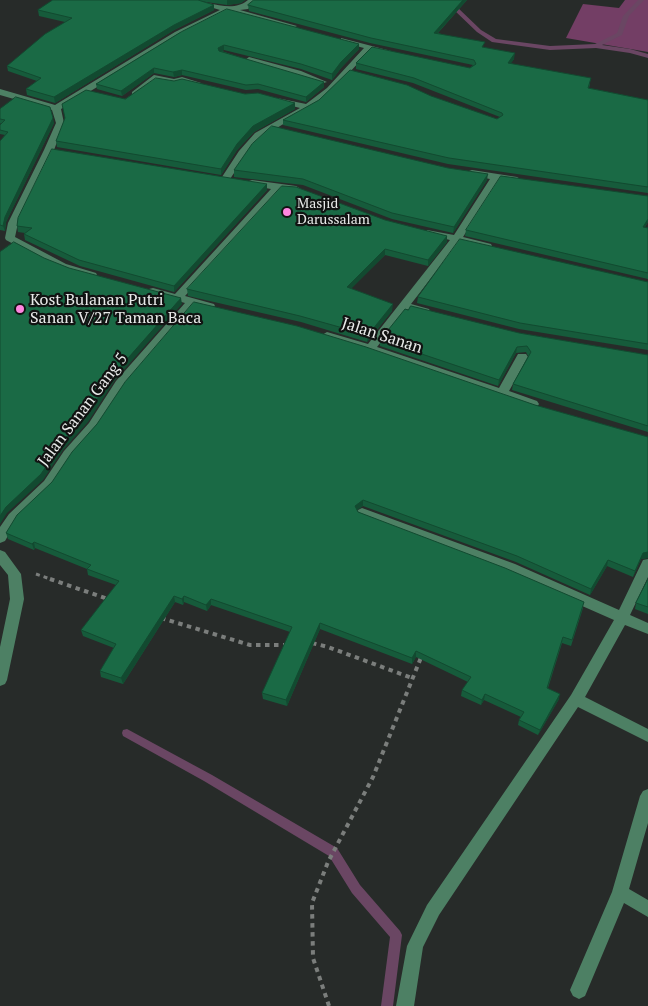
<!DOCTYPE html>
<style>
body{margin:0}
canvas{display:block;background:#272b29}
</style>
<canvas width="648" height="1006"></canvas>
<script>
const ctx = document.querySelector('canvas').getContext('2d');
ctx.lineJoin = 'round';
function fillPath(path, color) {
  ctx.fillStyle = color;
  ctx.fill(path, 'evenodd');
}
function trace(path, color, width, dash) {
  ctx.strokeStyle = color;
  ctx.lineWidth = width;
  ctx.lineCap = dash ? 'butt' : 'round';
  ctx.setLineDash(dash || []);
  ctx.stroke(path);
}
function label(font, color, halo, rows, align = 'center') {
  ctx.font = font + ' "PT Serif",serif';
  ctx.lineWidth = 4.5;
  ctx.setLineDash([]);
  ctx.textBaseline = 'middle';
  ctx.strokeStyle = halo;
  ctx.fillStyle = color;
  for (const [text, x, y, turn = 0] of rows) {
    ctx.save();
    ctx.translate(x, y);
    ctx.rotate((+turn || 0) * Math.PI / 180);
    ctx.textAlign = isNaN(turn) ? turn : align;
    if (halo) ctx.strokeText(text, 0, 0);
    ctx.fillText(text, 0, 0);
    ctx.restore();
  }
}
fillPath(new Path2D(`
 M 625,0 L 648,0 L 648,52 L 566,38 L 583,4 L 619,8 Z`), '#733e65');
fillPath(new Path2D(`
 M 424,0 L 433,0 L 457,7 L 481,30 L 496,39 L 550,46 L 595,44 L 617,33 L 623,16 L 638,0 L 644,0 L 629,16 L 622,35 L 602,45 L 630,49 L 648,54 L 648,58 L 630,53 L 596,48 L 550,50 L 492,42 L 477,32 L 453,9 Z
 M 127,729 L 212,775 L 337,848 L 360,885 L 400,931 L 402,935 L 393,1006 L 381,1006 L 390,937 L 352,893 L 329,856 L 204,781 L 123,736 L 122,733 L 123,730 Z`), '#6a4663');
trace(new Path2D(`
 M 36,574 L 53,580`), '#7b7e7c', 3, [4, 4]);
trace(new Path2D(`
 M 50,579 L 108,599
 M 161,618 L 250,645 L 288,645
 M 312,643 L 328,647 L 412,678
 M 329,1006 L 313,958 L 312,903 L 328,862 L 373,777 L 422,655`), '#7b7e7c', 4, [4.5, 4.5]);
fillPath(new Path2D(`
 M 187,0 C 207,0 232,14 248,0 L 257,0 L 248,9 L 240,10 L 297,26 L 293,28 L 228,12 L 181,36 L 61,109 L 64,123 L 54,150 L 18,223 L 15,237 L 66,264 L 96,273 L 97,275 L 96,277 L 92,278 L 58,268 L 6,240 L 5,238 L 8,223 L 44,150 L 56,123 L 52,110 L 0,95 L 0,89 L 55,105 L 175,32 L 220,10 Z
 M 341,38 L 391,51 L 387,53 L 371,49 L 326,98 L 262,137 L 246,155 L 228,182 L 222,182 L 220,180 L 239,151 L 255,133 L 300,108 L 277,102 L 277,98 L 306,104 L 327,88 L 364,48 L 341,42 Z
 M 249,57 L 301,71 L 327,82 L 320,84 L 295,75 L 246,62 L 245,60 Z
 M 154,75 L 174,79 L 182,77 L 201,83 L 197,86 C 183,83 170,84 156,81 L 138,96 L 132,96 L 132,92 Z
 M 472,170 L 517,177 L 522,180 L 517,183 L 499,180 L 463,237 L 491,244 L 492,246 L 487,249 L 459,242 L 411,304 L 429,309 L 430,311 L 429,313 L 425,314 L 406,309 L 377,347 L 499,388 L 518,354 L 526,354 L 528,357 L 509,391 L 537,401 L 539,404 L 537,407 L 533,408 L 323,337 L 322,335 L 327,332 L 368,344 L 450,240 L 427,234 L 427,230 L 454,235 L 490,179 L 469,175 L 469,171 Z
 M 252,180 L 296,186 L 301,189 L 296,192 L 281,190 L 185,296 L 214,304 L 215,306 L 210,309 L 195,305 L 124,387 L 97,429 L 72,457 L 52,487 L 17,520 L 5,541 L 0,543 L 0,527 L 9,514 L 44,481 L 64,451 L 89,423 L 116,381 L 185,303 L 149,293 L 148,291 L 149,289 L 153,288 L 175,294 L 271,189 L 249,185 L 249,181 Z
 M 362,508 L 515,564 L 619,610 L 643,560 L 648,559 L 648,577 L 630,615 L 648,623 L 648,634 L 625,625 L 585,697 L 648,729 L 648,742 L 578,707 L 439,915 L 423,947 L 414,1006 L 396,1006 L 407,946 L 427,905 L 571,695 L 614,620 L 505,572 L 358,516 L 356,513 L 358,510 Z
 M 0,550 L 5,552 L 21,574 L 24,599 L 7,680 L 5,684 L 0,686 L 0,647 L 10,599 L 8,575 L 0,565 Z
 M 648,789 L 648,823 L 629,889 L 648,900 L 648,917 L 624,903 L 585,996 L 579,999 L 573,996 L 570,990 L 612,892 L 640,796 L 643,791 Z`), '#4d8064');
fillPath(new Path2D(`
 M 53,0 L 245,0 L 241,3 L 227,5 L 199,1 L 214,5 L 214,10 L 174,30 L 55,103 L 27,95 L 26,89 L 37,81 L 8,71 L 7,66 L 65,22 L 39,16 L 38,10 Z
 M 254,0 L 467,0 L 438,33 L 484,47 L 514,59 L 510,64 L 590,84 L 589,88 L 648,100 L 648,193 L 448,164 L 283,125 L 283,120 L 431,96 L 497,119 L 500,117 L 413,83 L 356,69 L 356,63 L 470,68 L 473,65 L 370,43 L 249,11 L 248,5 Z
 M 181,32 L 359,49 L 341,68 L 332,80 L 301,69 L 224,50 L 222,51 L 324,87 L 306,102 L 258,89 L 246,90 L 182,75 L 174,77 L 154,73 L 122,96 L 97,89 L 96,84 Z
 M 174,81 L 295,103 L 295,109 L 254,132 L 237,150 L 221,175 L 57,147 L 56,141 L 125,99 Z
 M 0,109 L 54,123 L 6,222 L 5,231 L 0,230 L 0,141 L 5,135 L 0,134 L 0,125 L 1,124 L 0,123 Z
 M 234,170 L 487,180 L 453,233 L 392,219 L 303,185 L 234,177 Z
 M 267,184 L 267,190 L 174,292 L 80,266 L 25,240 L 24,234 L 25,233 L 18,232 L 17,226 Z
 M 648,196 L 648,222 L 645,227 L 648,228 L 648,279 L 465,236 L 466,230 Z
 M 385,220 L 447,242 L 428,266 L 385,255 L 351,288 L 392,311 L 367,342 L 301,322 L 188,296 L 187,289 Z
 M 648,282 L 648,350 L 519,329 L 417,303 L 418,297 Z
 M 408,310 L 519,333 L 648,355 L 648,432 L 512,390 L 513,384 L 528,356 L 526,352 L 516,353 L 498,386 L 380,346 L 380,340 Z
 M 535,405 L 648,437 L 648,558 L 641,559 L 633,577 L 607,566 L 590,595 L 516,562 L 363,506 L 357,510 L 358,512 L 583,608 L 571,646 L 562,643 L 548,688 L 559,699 L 538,735 L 518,725 L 519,720 L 521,717 L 484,700 L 481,705 L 461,696 L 462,690 L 468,682 L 416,657 L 412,664 L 320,629 L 287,706 L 263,699 L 262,693 L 290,632 L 211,605 L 207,611 L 184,602 L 183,605 L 175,602 L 123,684 L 101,677 L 100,671 L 114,648 L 83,636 L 81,630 L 116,585 L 88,575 L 87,569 L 35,548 L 34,550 L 8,539 L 6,533 Z
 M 648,579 L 648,614 L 635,609 L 636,603 Z`), '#165b3b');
fillPath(new Path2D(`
 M 227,0 L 245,0 L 241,3 L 227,5 Z
 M 463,0 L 467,0 L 433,38 L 434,33 Z
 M 214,5 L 214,10 L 174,30 L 55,103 L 54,97 L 174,25 Z
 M 359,44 L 359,49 L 341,68 L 332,80 L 332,74 L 341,62 Z
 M 224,45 L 224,50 L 218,53 L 218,48 Z
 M 515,53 L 514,59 L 507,69 L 508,63 Z
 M 154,68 L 154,73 L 122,96 L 121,91 Z
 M 182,70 L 182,75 L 174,77 L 173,72 Z
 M 324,82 L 324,87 L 306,102 L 306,97 Z
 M 295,103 L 295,109 L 254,132 L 237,150 L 221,175 L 221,169 L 237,144 L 253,126 Z
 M 53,118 L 54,123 L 6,222 L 5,231 L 3,226 L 5,217 Z
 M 488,174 L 487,180 L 453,233 L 454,227 Z
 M 267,184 L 267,190 L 174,292 L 174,286 Z
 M 648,219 L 648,222 L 641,233 L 643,227 Z
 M 447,236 L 447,242 L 428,266 L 428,260 Z
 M 385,249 L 385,255 L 347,293 L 347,287 Z
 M 181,298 L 182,304 L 115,380 L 88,422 L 63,450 L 43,480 L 7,513 L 0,524 L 0,516 L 6,507 L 61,444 L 114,374 Z
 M 393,304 L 392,311 L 367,342 L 368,335 Z
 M 517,347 L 516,353 L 498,386 L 499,380 Z
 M 363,500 L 363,506 L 354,512 L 355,506 Z
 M 34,542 L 35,548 L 34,550 L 32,544 Z
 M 648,552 L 648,558 L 641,559 L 633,577 L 635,571 L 643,553 Z
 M 608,560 L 607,566 L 590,595 L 591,589 Z
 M 174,596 L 175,602 L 123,684 L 121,678 Z
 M 184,596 L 184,602 L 183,605 L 182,599 Z
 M 211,599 L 211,605 L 207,611 L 206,605 Z
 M 320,623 L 320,629 L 287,706 L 286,700 Z
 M 416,651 L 416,657 L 412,664 L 412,658 Z
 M 485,694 L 484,700 L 481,705 L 482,700 Z
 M 560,694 L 559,699 L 538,735 L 540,730 Z`), '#124a30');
const building = new Path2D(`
 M 53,0 L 198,0 L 214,5 L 174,25 L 54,97 L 26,89 L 41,78 L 7,66 L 45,34 L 72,18 L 38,10 Z
 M 254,0 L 463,0 L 434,33 L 485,42 L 482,47 L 515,53 L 508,63 L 591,78 L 588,88 L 648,100 L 648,187 L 449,158 L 283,120 L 319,100 L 350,70 L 407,85 L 431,96 L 497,119 L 503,115 L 502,113 L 414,78 L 356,63 L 372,47 L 470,68 L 476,64 L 474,60 L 371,38 L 248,5 Z
 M 227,9 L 359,44 L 341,62 L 332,74 L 301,64 L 224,45 L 218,48 L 219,51 L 324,82 L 306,97 L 258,84 L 246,85 L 182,70 L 173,72 L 154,68 L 121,91 L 96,84 L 181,32 Z
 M 156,78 L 174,81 L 182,79 L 245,94 L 258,93 L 295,103 L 253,126 L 237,144 L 221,169 L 56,141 L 65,118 L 62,104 L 86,90 L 125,99 Z
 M 16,97 L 50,107 L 53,118 L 5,217 L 3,226 L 0,225 L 0,141 L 8,132 L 0,130 L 0,125 L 5,120 L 0,119 L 0,109 Z
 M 272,126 L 448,168 L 488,174 L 454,227 L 392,213 L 303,179 L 234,170 L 252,144 Z
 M 52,149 L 267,184 L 174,286 L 79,260 L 24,234 L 32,228 L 17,226 L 18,218 Z
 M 501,176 L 648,196 L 648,219 L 643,227 L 648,228 L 648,273 L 466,230 Z
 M 282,186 L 296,187 L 385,220 L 447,236 L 428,260 L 385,249 L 347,287 L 393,304 L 368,335 L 300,316 L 187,289 Z
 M 460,239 L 648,282 L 648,344 L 520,323 L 418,297 Z
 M 14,242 L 44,258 L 69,268 L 181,298 L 114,374 L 86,416 L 61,444 L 41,474 L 6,507 L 0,516 L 0,252 Z
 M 194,302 L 297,326 L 366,347 L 535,405 L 648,437 L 648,552 L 643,553 L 635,571 L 608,560 L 591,589 L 517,556 L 363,500 L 355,506 L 358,512 L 505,568 L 584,602 L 572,640 L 563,637 L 547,688 L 560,694 L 540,730 L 519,720 L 524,712 L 485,694 L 482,700 L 462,690 L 471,677 L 416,651 L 412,658 L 320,623 L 286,700 L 262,693 L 292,627 L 211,599 L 206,605 L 184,596 L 182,599 L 174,596 L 121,678 L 100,671 L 116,644 L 81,630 L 119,581 L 87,569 L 91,565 L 34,542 L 32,544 L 6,533 L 17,515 L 52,482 L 72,452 L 97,424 L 125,382 Z
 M 411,306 L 519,333 L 648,355 L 648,426 L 513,384 L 531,352 L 527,346 L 517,347 L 499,380 L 380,340 L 405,309 L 408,310 Z
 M 648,579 L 648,607 L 636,603 Z`);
fillPath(building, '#1a6a45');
trace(building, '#124a30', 1);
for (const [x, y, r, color] of [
 [287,212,5,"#fe85df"],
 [20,309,5,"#fe85df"]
]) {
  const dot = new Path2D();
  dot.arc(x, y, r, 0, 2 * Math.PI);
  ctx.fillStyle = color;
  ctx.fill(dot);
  trace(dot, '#111312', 2);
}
label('14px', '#e8eae9', '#111312', [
 ["Masjid",297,204],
 ["Darussalam",297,220]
], 'left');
label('16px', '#e8eae9', '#111312', [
 ["Kost Bulanan Putri",30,300],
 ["Sanan V/27 Taman Baca",30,318]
], 'left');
label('16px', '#e8eae9', '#111312', [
 ["Jalan Sanan",382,336,18],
 ["Jalan Sanan Gang 5",83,410,-53]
]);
</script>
